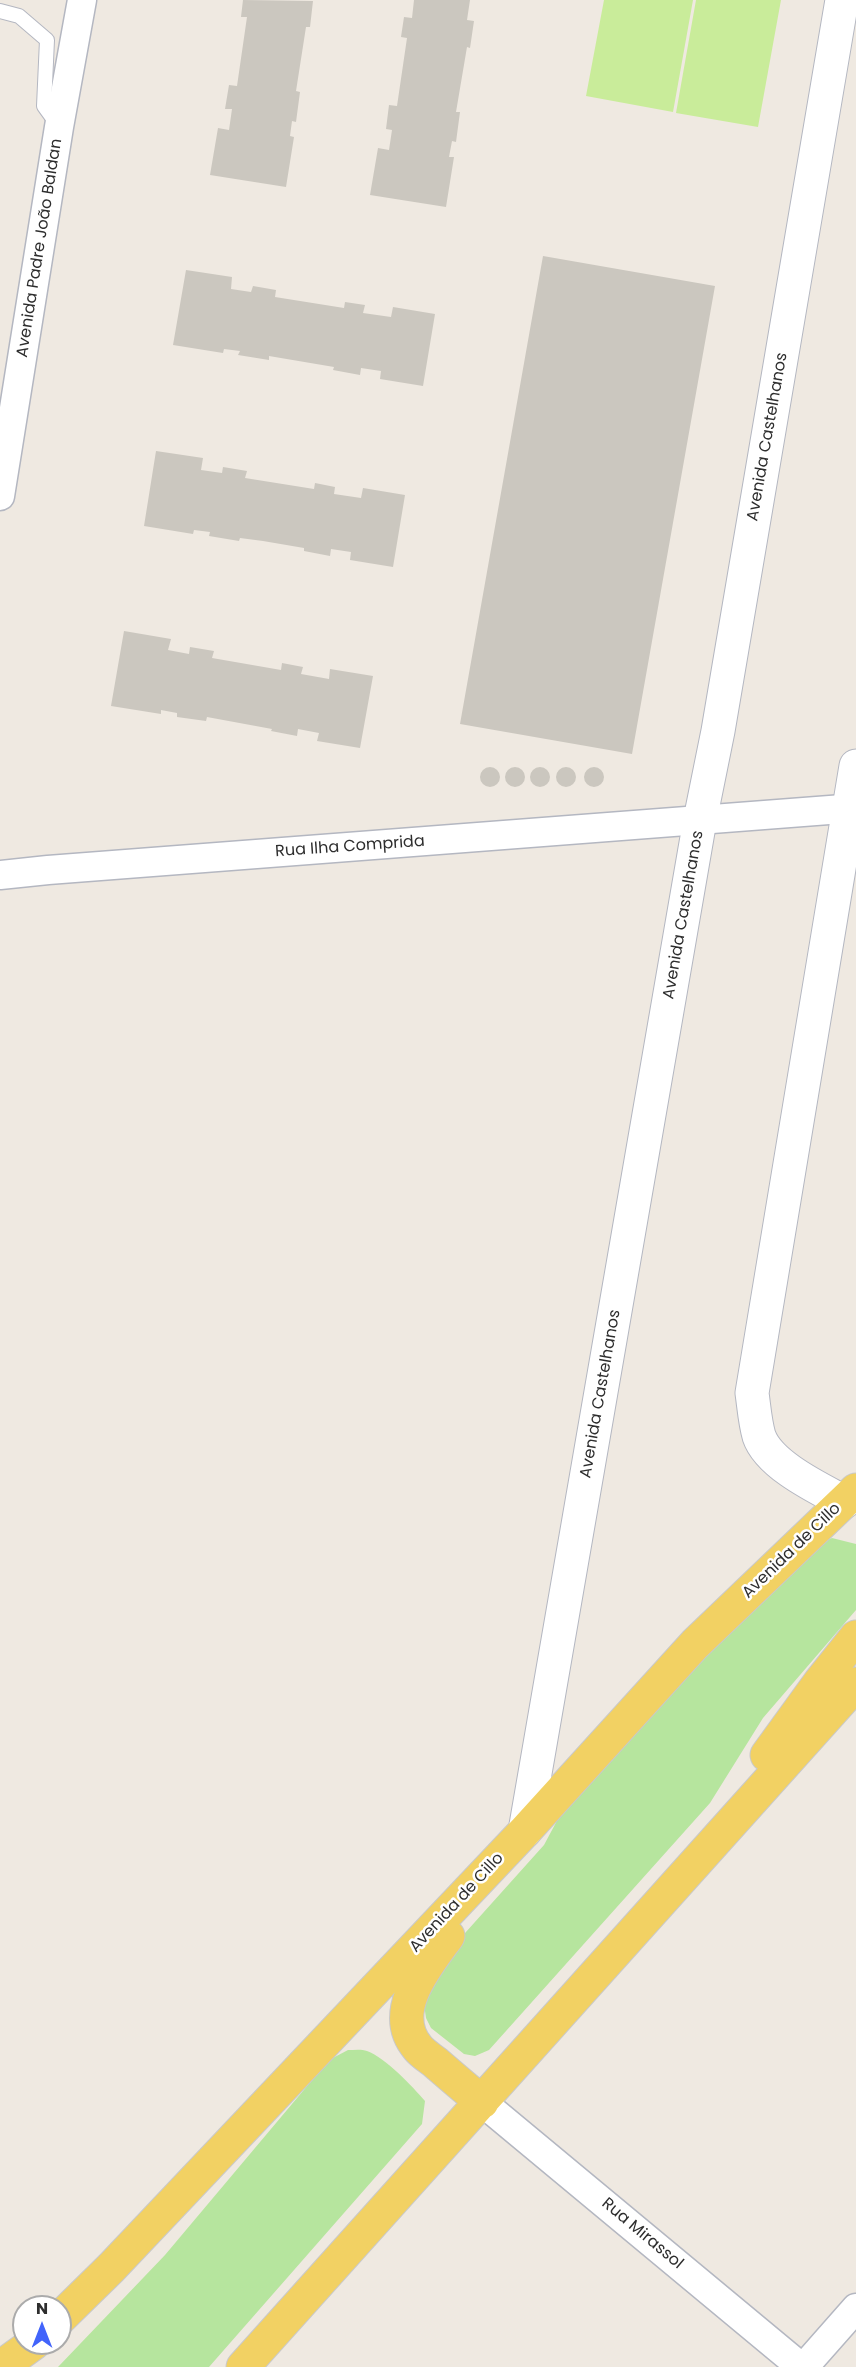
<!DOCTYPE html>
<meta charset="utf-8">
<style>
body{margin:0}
#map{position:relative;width:856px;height:2367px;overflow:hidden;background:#efe9e1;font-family:Poppins,sans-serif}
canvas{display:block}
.north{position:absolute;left:12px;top:2295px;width:60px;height:60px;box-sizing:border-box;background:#fff;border:2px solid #ababab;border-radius:50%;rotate:0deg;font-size:16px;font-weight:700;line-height:24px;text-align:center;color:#2e2e2e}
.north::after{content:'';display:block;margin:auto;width:21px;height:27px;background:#4264fb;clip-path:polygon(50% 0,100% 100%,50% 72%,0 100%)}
</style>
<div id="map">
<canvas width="856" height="2367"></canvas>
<div class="north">N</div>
</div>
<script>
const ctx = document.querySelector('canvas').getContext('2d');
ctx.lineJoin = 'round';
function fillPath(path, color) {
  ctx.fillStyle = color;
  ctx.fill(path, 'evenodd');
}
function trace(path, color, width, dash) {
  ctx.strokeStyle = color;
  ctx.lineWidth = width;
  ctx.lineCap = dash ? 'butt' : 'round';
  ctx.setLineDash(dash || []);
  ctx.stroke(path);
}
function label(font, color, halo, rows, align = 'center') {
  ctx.font = font + ' Poppins,sans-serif';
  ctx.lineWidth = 5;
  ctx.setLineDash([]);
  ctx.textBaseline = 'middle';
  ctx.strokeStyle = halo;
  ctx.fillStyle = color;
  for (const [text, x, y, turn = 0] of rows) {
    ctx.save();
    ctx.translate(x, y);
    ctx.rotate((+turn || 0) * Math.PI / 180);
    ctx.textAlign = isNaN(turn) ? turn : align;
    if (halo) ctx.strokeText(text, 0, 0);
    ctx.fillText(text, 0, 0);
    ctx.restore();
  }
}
fillPath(new Path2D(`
 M 832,1538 L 856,1544 L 856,1610 L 763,1718 L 710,1803 L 489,2050 L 475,2056 L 464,2054 L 431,2028 L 426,2018 L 423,1997 L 457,1942 L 544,1845 L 575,1787 L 808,1549 Z
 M 348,2050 C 354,2050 362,2049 367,2051 C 386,2058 412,2086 425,2101 L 422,2124 L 209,2367 L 58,2367 L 165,2255 L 329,2060 Z`), '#b6e59e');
fillPath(new Path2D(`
 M 604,0 L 693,0 L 673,112 L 586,96 Z
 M 696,0 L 781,0 L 758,127 L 676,113 Z`), '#c9ec9a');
fillPath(new Path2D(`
 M 243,0 L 313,1 L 310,27 L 306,27 L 296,91 L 300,92 L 296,122 L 292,121 L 290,136 L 294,137 L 286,187 L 210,175 L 218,128 L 229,130 L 232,109 L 225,109 L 229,85 L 237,86 L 247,17 L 241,17 Z
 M 414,0 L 470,0 L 467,20 L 474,21 L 470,48 L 467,47 L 456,112 L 460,112 L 456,142 L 452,141 L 449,157 L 454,157 L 446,207 L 370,195 L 378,148 L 389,150 L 392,130 L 386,129 L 389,105 L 397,106 L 407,38 L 401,37 L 404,17 L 412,18 Z
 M 543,256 L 715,286 L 632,754 L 460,724 Z
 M 186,270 L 232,277 L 231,289 L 251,292 L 253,286 L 276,290 L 275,297 L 344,308 L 345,302 L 365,305 L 363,313 L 391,317 L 393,307 L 435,314 L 423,386 L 380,379 L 381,371 L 361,368 L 360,375 L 333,370 L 334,367 L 269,356 L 269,360 L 238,355 L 240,351 L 224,349 L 223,353 L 173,345 Z
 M 156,451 L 203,458 L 201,470 L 222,473 L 223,467 L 247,471 L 245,478 L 314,489 L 315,483 L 335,487 L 334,494 L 361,498 L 363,488 L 405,495 L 393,567 L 350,560 L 351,552 L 331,549 L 330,556 L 304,551 L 304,548 L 263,541 L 240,538 L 239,541 L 209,536 L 210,532 L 194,530 L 193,534 L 144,526 Z
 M 124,631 L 171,639 L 168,650 L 189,654 L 190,647 L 214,651 L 212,658 L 281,670 L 282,663 L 303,667 L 301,674 L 329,679 L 330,669 L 373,676 L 360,748 L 317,741 L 319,733 L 298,729 L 297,736 L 271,731 L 272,729 L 207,717 L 206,721 L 177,717 L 177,713 L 161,710 L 161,714 L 111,706 Z
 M556 777a10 10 0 1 1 20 0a10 10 0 1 1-20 0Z
 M530 777a10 10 0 1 1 20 0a10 10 0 1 1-20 0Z
 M505 777a10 10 0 1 1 20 0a10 10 0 1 1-20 0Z
 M480 777a10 10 0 1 1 20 0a10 10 0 1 1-20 0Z
 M584 777a10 10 0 1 1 20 0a10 10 0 1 1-20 0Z`), '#cbc7bf');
const lane = new Path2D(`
 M 0,11 L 19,16 L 47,40 L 44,106 L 57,124`);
const street = new Path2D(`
 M 0,496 L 59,127 L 82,0
 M 0,875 L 48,870 L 856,808
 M 482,2102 L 801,2367
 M 804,2367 L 856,2308`);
const secondary = new Path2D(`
 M 844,1502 C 818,1488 769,1465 759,1436 C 755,1422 754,1407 752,1393 L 856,766
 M 525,1831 L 700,820 L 718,731 L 842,0`);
const primary = new Path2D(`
 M 767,1755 L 820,1682 L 856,1637
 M 448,1936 C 427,1965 387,2012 418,2048 C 423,2054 430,2058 436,2063 C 451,2076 466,2089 482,2102
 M 60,2318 L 111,2268 L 525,1831 L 695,1644 L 856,1490
 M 1,2367 L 34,2343
 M 243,2367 L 856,1684`);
trace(lane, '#b4b7c1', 16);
trace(street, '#b4b7c1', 31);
trace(secondary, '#b4b7c1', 35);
trace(primary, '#c9c9c9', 35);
trace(lane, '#fff', 14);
trace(street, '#fff', 28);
trace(secondary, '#fff', 33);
trace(primary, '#f2d163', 33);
label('16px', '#2e2e2e', '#fff', [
 ["Avenida Padre João Baldan",40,248,-81],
 ["Avenida Castelhanos",768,437,-80],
 ["Rua Ilha Comprida",350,847,-4],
 ["Avenida Castelhanos",684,915,-80],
 ["Avenida Castelhanos",601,1394,-80],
 ["Avenida de Cillo",792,1551,-44],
 ["Avenida de Cillo",457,1903,-47],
 ["Rua Mirassol",642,2234,40]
]);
</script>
